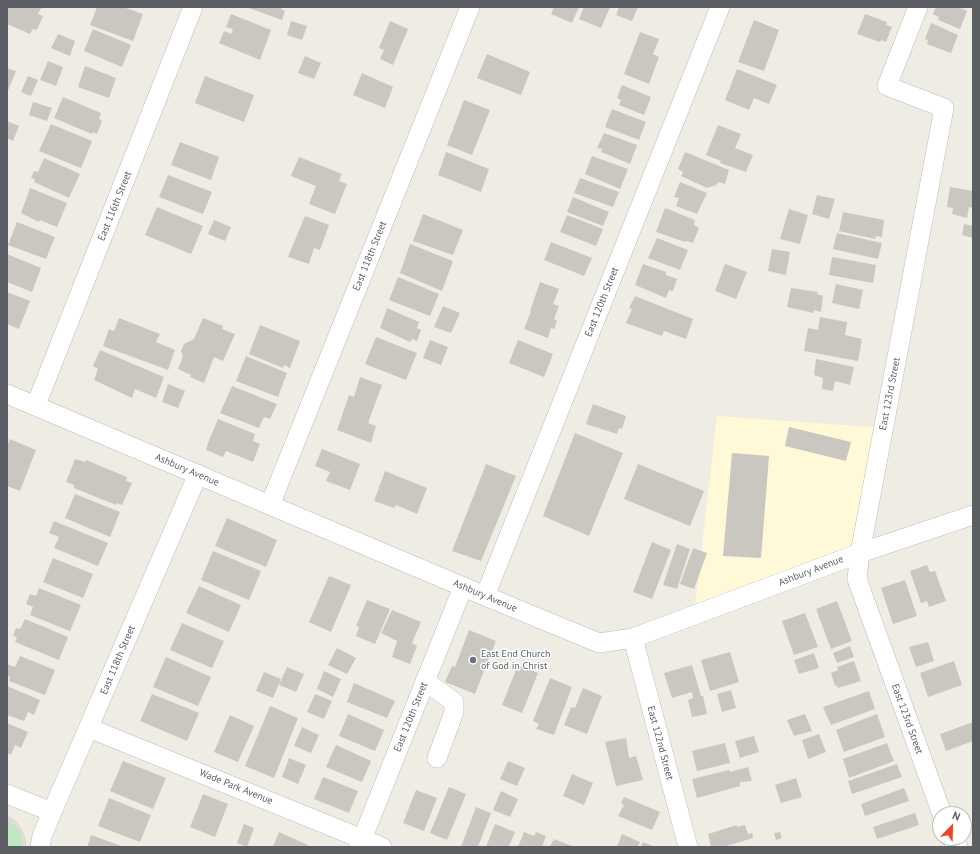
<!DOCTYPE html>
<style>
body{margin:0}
#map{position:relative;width:980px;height:854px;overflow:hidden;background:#efede3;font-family:"PT Sans",sans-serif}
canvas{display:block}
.frame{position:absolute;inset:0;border:8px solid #5b5f64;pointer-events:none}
.north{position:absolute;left:932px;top:806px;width:40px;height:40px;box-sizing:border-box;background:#fff;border:1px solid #bdbfc1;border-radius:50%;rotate:23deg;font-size:11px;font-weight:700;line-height:16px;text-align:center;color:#5b5f64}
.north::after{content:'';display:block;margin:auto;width:14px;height:18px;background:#ef4629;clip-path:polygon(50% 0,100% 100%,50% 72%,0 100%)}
</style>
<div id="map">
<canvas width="980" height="854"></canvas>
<div class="frame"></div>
<div class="north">N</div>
</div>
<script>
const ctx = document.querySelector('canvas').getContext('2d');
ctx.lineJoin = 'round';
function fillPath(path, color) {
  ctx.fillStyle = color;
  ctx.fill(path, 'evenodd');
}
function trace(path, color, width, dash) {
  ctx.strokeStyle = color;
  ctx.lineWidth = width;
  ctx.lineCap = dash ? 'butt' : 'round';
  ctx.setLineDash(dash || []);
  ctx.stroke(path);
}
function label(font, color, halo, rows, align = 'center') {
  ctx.font = font + ' "PT Sans",sans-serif';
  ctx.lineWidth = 3;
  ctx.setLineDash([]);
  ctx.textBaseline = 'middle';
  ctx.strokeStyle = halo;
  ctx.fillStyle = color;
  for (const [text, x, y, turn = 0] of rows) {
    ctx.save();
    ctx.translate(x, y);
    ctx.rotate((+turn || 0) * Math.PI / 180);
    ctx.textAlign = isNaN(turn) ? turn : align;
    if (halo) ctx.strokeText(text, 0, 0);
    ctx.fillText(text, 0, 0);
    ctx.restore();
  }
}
fillPath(new Path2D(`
 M 717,416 L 884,428 L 860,553 L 694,615 Z`), '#fff9d8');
fillPath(new Path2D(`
 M 7,815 L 15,820 L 22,829 L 26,840 L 26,847 L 7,847 Z`), '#dfdcd1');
fillPath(new Path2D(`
 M 7,821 C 19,826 23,834 21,847 L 7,847 Z`), '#bfe7c2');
fillPath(new Path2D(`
 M 7,7 L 41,8 L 38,14 L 43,16 L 37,30 L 33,29 L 30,34 L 7,24 Z
 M 97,7 L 123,7 L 143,14 L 133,41 L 90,25 Z
 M 246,7 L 282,7 L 281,9 L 285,11 L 282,20 Z
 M 554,7 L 579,7 L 572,23 L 551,14 Z
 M 584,7 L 610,7 L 601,28 L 579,19 Z
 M 619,7 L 638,7 L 632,21 L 616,15 Z
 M 936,7 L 958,7 L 967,11 L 960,29 L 938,20 L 939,17 L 933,14 Z
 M 231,14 L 271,30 L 260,60 L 219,43 L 224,31 L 231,34 L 233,29 L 226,27 Z
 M 865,14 L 887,22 L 886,25 L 892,27 L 886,42 L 881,40 L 880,42 L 857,34 Z
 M 754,20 L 779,30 L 764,71 L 738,62 Z
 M 291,21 L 307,26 L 302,40 L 287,35 Z
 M 390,21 L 408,29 L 393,65 L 380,59 L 384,50 L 379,48 Z
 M 931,23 L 958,35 L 951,53 L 927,44 L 928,40 L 925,39 Z
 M 93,29 L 131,45 L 122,67 L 84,51 Z
 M 640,32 L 659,39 L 653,54 L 659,57 L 649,84 L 624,74 Z
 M 58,34 L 75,41 L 70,56 L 51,48 Z
 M 487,54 L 530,72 L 521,95 L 477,78 Z
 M 305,56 L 321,63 L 314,79 L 298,73 Z
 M 48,61 L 63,67 L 56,86 L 40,80 Z
 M 85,66 L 116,78 L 109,98 L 78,87 Z
 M 7,68 L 16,71 L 7,93 Z
 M 737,69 L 777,85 L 769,104 L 754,98 L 749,110 L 725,100 Z
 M 362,73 L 393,87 L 385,108 L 353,95 Z
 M 28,76 L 38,80 L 31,96 L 21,92 Z
 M 205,76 L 254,95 L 244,122 L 195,103 Z
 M 622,85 L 651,97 L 644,115 L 619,105 L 621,100 L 617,98 Z
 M 63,97 L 101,113 L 99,119 L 102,121 L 97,134 L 93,132 L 92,134 L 54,118 Z
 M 464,100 L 490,110 L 472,155 L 447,145 Z
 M 33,102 L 52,108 L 47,121 L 29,115 Z
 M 612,109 L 646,122 L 639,140 L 605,127 Z
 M 7,121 L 19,126 L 13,141 L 7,138 Z
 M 51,124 L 92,141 L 81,168 L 39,151 Z
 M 718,125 L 741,134 L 735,148 L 753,155 L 746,172 L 720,163 L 721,161 L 706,155 Z
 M 604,133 L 637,145 L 630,164 L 601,152 L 602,149 L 597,148 Z
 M 180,142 L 219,157 L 211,180 L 171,165 Z
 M 446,152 L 489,169 L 481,192 L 438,175 Z
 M 685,152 L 729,170 L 725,184 L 719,182 L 716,185 L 707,188 L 681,176 L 683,172 L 678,169 Z
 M 592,156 L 628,169 L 620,189 L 585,174 Z
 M 299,157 L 342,174 L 339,181 L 347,184 L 335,214 L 309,204 L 316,186 L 291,176 Z
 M 44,158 L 80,174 L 69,198 L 34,182 L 35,179 L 31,178 L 34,171 L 38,172 Z
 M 168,175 L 212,192 L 203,214 L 159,197 Z
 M 580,178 L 619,192 L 613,207 L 574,193 Z
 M 680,182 L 707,193 L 697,214 L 676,206 L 679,198 L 674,197 Z
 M 950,187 L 973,191 L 973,208 L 969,207 L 967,218 L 952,214 L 953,208 L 947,207 Z
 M 30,188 L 67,203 L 57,227 L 40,220 L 39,222 L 21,213 Z
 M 817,195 L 835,199 L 829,219 L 812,214 Z
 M 573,197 L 609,212 L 603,226 L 567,212 Z
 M 157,207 L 203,226 L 191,254 L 145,235 Z
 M 665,208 L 695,220 L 694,225 L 699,228 L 693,243 L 686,241 L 685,242 L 656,232 Z
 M 789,209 L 808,215 L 800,244 L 780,239 Z
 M 843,212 L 884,220 L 882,237 L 876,236 L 875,239 L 839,231 Z
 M 423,214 L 463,230 L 453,255 L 413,241 Z
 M 567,215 L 603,229 L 596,246 L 560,232 Z
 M 305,216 L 329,225 L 320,250 L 314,248 L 309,264 L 288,257 Z
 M 214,220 L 231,227 L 225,241 L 208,234 Z
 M 17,222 L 55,237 L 46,259 L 8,245 Z
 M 964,224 L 973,226 L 973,238 L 962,235 Z
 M 837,233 L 882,243 L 878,259 L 833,249 Z
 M 657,238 L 688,250 L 680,270 L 648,258 Z
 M 551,242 L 592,258 L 584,276 L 544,260 Z
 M 410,244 L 453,261 L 442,291 L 400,273 Z
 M 772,249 L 790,252 L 786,275 L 768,271 Z
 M 7,254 L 41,268 L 32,292 L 7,282 Z
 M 832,257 L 876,265 L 873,283 L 829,275 Z
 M 643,264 L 666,272 L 666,275 L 677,279 L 673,291 L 669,290 L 666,298 L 635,285 Z
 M 725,264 L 747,272 L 736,299 L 715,291 Z
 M 398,277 L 439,294 L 430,316 L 389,300 Z
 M 540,282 L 559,289 L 553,304 L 559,306 L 554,319 L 557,321 L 554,329 L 551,328 L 548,338 L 524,329 L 531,311 L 530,311 Z
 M 836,284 L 863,290 L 859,309 L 832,303 Z
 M 791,288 L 818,292 L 817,294 L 823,296 L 821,312 L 814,310 L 814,313 L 787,307 Z
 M 7,292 L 30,301 L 19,329 L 7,324 Z
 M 635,296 L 693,319 L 686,339 L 664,331 L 662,336 L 626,323 L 632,309 L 629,308 Z
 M 443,306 L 460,313 L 451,333 L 434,327 Z
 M 387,308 L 419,322 L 417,328 L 421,330 L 417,341 L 412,339 L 410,342 L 380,328 Z
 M 820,317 L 847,322 L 845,335 L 862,339 L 858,361 L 804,351 L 808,328 L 818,330 Z
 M 119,318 L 160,334 L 156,342 L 175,350 L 168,370 L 103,346 L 109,329 L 114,331 Z
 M 203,318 L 223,326 L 222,329 L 235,334 L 223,361 L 214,357 L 204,383 L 190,377 L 191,375 L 178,369 L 183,356 L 181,351 L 184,344 L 194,339 Z
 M 260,325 L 300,341 L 290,368 L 284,365 L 283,368 L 249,354 Z
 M 376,337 L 417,353 L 406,380 L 365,364 Z
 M 430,340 L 448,347 L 441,365 L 423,358 Z
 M 518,340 L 553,354 L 544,377 L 509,363 Z
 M 100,350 L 164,377 L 156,398 L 135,389 L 132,398 L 94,380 L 98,369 L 93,366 Z
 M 246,356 L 287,373 L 278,397 L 236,381 Z
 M 816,359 L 854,367 L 850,385 L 835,381 L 833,391 L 822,389 L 823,378 L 814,375 Z
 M 360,377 L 382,385 L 368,423 L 376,426 L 371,443 L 337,430 L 349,395 L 354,397 Z
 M 168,384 L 185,391 L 178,408 L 162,402 Z
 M 232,386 L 277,404 L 270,419 L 264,417 L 259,428 L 220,413 Z
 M 593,404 L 626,416 L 622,429 L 619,428 L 617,434 L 586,424 Z
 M 218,419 L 255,434 L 253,441 L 260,444 L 253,462 L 226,451 L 223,457 L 206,450 L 208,443 Z
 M 789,427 L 851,442 L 846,461 L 785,446 Z
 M 575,433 L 623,453 L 589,536 L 543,516 Z
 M 10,439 L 36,450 L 20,491 L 7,486 L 7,446 Z
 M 322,449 L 360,464 L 350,490 L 326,481 L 330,472 L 315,466 Z
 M 732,453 L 769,456 L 761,558 L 723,556 Z
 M 75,459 L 85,462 L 86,460 L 127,477 L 126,481 L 132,483 L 122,505 L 117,503 L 116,505 L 74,488 L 74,485 L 66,482 Z
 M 486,464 L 516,476 L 481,561 L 452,551 Z
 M 638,464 L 704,491 L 690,526 L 624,499 Z
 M 385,471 L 427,488 L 417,514 L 396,505 L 394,508 L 374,501 Z
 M 75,494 L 120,512 L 110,537 L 65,518 Z
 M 227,518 L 277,540 L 266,567 L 215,546 Z
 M 54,521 L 108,543 L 98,566 L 54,548 L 59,537 L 49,533 Z
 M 652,542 L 671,550 L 652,599 L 633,592 Z
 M 677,544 L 690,549 L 677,589 L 663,585 Z
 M 693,548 L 707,553 L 694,589 L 680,584 Z
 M 213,551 L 261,571 L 249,600 L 201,580 Z
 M 53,558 L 93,574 L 83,598 L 43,582 Z
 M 927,565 L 930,572 L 935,571 L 946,601 L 929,607 L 927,601 L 921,603 L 910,571 Z
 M 329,576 L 351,585 L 331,632 L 309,622 Z
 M 905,580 L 917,616 L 893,624 L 881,588 Z
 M 199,586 L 241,605 L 229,632 L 186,613 Z
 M 39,588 L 81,605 L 70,631 L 30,615 L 33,607 L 26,604 L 30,594 L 36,596 Z
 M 367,600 L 390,609 L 375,644 L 356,636 L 359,627 L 356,626 Z
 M 837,601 L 852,641 L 831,649 L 816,609 Z
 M 392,610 L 421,622 L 412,643 L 417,646 L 410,664 L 392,657 L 397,641 L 381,633 Z
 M 805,613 L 818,647 L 794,655 L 782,621 Z
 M 25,619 L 68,637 L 59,660 L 15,642 L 17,637 L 13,636 L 16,628 L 20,629 Z
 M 182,623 L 224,641 L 212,668 L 170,650 Z
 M 469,630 L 496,641 L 475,694 L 445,682 L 452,666 L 455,667 Z
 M 928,642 L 934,661 L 916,667 L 909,647 Z
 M 850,646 L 854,657 L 837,663 L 833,653 Z
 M 337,648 L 356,658 L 347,674 L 328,665 Z
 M 730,652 L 739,682 L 710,691 L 701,660 Z
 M 814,653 L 819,668 L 799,674 L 794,660 Z
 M 20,656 L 55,670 L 45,695 L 9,681 L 10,677 L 7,676 L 7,664 L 15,667 Z
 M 166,657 L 211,677 L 198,706 L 153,687 Z
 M 854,661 L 861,681 L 838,688 L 837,685 L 835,686 L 831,673 L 838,670 L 837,667 Z
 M 954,661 L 962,685 L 928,697 L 920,673 Z
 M 518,665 L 538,673 L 522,713 L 502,705 Z
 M 692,665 L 701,696 L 703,696 L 707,714 L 692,717 L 688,700 L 693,698 L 692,692 L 672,698 L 664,673 Z
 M 287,667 L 304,674 L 296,692 L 279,685 Z
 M 324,671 L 341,679 L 333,697 L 317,689 Z
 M 264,672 L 281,679 L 273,698 L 256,691 Z
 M 550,678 L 572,687 L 554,735 L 536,729 L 539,724 L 533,721 Z
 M 354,683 L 395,701 L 387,718 L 347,702 Z
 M 7,686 L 40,700 L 34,715 L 28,712 L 24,721 L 7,715 Z
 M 583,688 L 602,696 L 587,734 L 564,725 L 571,707 L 575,708 Z
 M 731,690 L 736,708 L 722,712 L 717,694 Z
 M 869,691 L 875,709 L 831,725 L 823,707 Z
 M 152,694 L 199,713 L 187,741 L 140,721 Z
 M 315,694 L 332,701 L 324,719 L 307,712 Z
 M 270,706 L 298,718 L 274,778 L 245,766 Z
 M 348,714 L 384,730 L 375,751 L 339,736 Z
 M 805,714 L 812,731 L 794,736 L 787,720 Z
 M 877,714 L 885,737 L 844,752 L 836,730 Z
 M 230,715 L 254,726 L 238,762 L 214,752 Z
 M 973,722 L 973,741 L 946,751 L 940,734 Z
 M 7,723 L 28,732 L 21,748 L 15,745 L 11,755 L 7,753 Z
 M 302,727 L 319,735 L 311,753 L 294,746 Z
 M 819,734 L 826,752 L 808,759 L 802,740 Z
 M 754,736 L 759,752 L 740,758 L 735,741 Z
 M 626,738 L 629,758 L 636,756 L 643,780 L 616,786 L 605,742 Z
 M 725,743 L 730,763 L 697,771 L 692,751 Z
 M 887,743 L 894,761 L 849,778 L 843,759 Z
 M 336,745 L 371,761 L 362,782 L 326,767 Z
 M 289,758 L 306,765 L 298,784 L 282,777 Z
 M 123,761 L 166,778 L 153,809 L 110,791 Z
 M 508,761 L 525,768 L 517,786 L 500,779 Z
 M 897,764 L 902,777 L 852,794 L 848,781 Z
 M 748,767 L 752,781 L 740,782 L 740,786 L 697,798 L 692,779 L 729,770 L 730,772 Z
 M 572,774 L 593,783 L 584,805 L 563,796 Z
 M 323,777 L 358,791 L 349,813 L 314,799 Z
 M 796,778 L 802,797 L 781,803 L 775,785 Z
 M 449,787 L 466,794 L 447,840 L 430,833 Z
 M 904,788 L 909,801 L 865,816 L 861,804 Z
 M 416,790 L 437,798 L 424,831 L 403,823 Z
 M 501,791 L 518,799 L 510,817 L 493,810 Z
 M 203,794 L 228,804 L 215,837 L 190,827 Z
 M 624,797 L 660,812 L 652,830 L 618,816 L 624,805 L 621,803 Z
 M 109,798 L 151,815 L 140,842 L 98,826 Z
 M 476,807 L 491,813 L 478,847 L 461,847 Z
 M 915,813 L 919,825 L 877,839 L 873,827 Z
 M 244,824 L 254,828 L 247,847 L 237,843 Z
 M 495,824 L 515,832 L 509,847 L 486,847 Z
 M 737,825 L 737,827 L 745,825 L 748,834 L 752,833 L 753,838 L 723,847 L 711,847 L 708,834 Z
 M 279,832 L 308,845 L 307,847 L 273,847 Z
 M 524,832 L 534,836 L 536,832 L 546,836 L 542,847 L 518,847 Z
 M 780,832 L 782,838 L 776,840 L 774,833 Z
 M 622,834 L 640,842 L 638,847 L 617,847 Z
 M 91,835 L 124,847 L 87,847 Z
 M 554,839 L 575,847 L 550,847 Z
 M 643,842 L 655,847 L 641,847 Z`), '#c9c7c0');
const minor = new Path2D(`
 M 918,7 L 887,86 L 944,108 L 860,553 L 857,579 L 942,814
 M 7,394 L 485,596 L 599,643 L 633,638 L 860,553 L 973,515
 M 36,405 L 193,7
 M 270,505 L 470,7
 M 485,596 L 720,7
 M 633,638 L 688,847
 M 425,681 L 454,702 L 454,712 L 437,758
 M 89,728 L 382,847
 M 7,794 L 52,812
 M 951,838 L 958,847
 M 40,847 L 42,836 L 52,812 L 198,474
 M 359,847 L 463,587`);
trace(minor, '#b8bbc0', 20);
trace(minor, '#fff', 19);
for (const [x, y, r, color] of [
 [473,660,4,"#6b7280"]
]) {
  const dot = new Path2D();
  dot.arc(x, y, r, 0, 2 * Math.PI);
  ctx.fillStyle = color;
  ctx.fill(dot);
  trace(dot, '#fff', 1.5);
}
label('10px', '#5b5f64', '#fff', [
 ["East 116th Street",115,206,-68],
 ["East 118th Street",370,256,-68],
 ["East 120th Street",602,302,-68],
 ["East 123rd Street",890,394,-79],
 ["Ashbury Avenue",187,470,23],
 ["Ashbury Avenue",811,571,-21],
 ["Ashbury Avenue",485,596,23],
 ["East 118th Street",118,660,-67],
 ["East 120th Street",411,717,-68],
 ["East 123rd Street",907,719,70],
 ["East 122nd Street",660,743,75],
 ["Wade Park Avenue",236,787,22]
]);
label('10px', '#5b616d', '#fff', [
 ["East End Church",481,654],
 ["of God in Christ",481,666]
], 'left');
</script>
